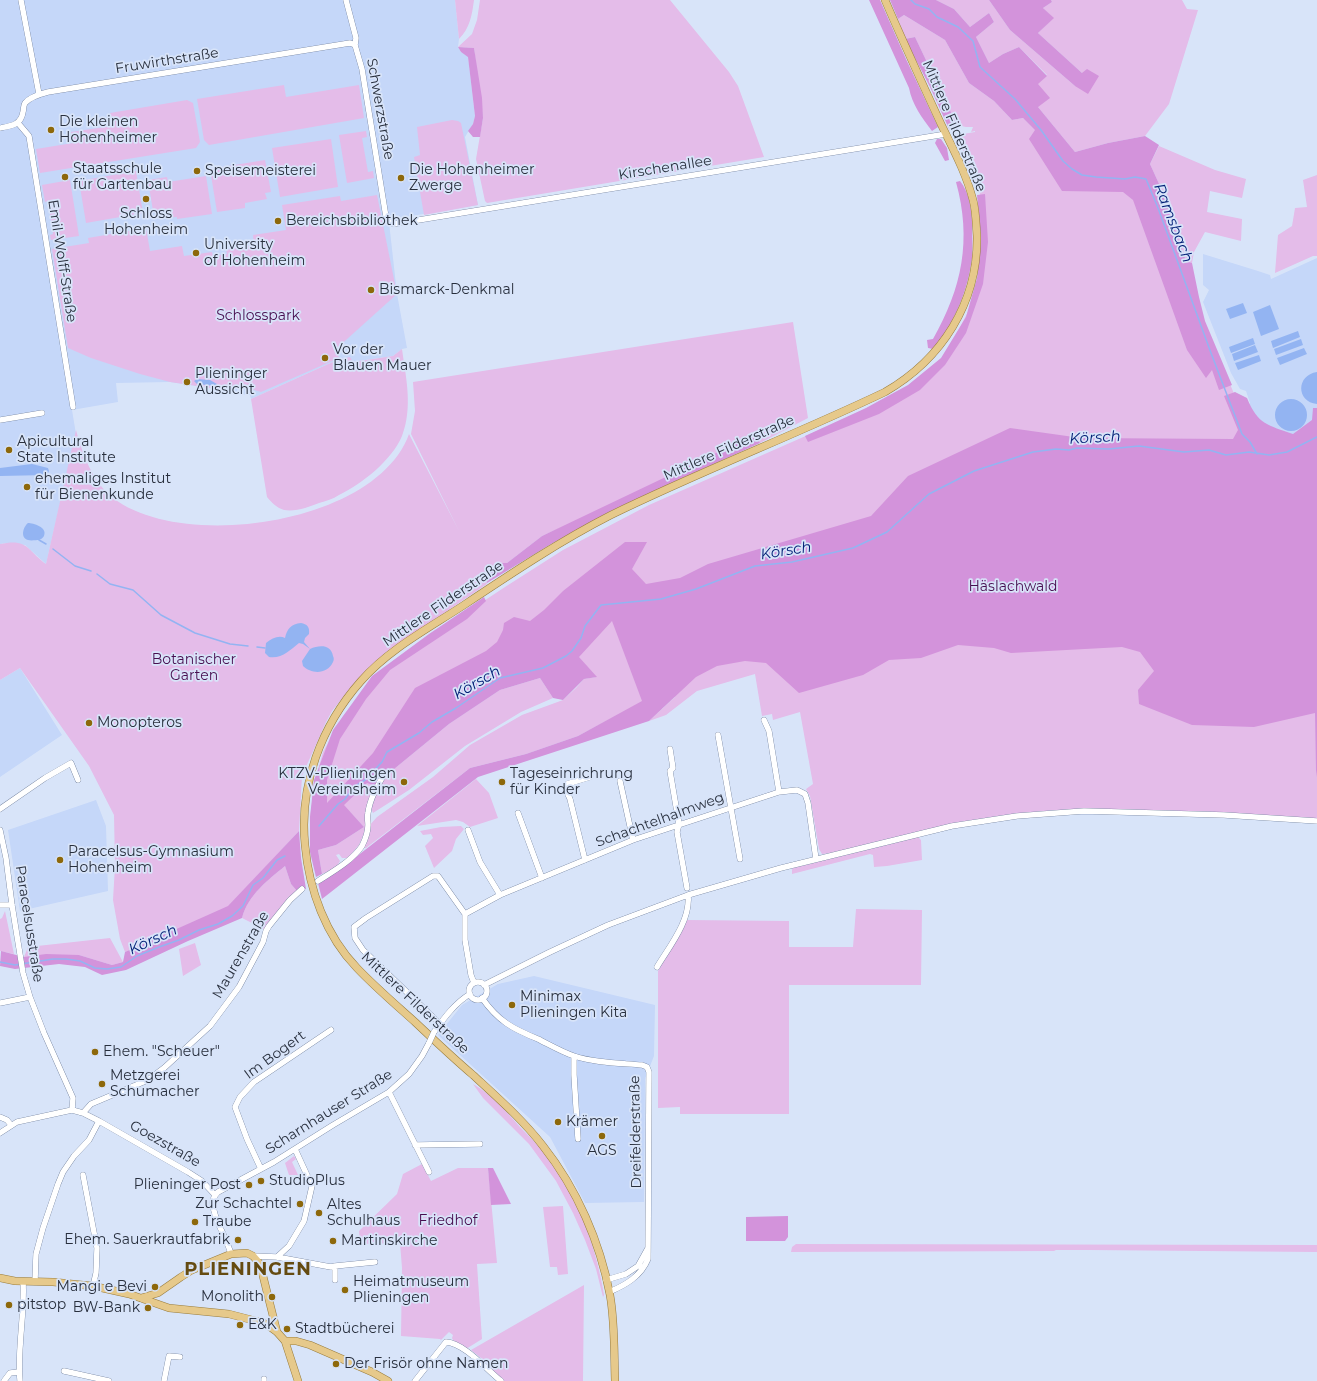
<!DOCTYPE html>
<meta charset="utf-8">
<style>
body{margin:0}
canvas{display:block;background:#d8e4f9}
</style>
<canvas width="1317" height="1381"></canvas>
<script>
const ctx = document.querySelector('canvas').getContext('2d');
ctx.lineJoin = 'round';
function fillPath(path, color) {
  ctx.fillStyle = color;
  ctx.fill(path, 'evenodd');
}
function trace(path, color, width, dash) {
  ctx.strokeStyle = color;
  ctx.lineWidth = width;
  ctx.lineCap = dash ? 'butt' : 'round';
  ctx.setLineDash(dash || []);
  ctx.stroke(path);
}
function label(font, color, halo, rows, align = 'center') {
  ctx.font = font + ' Montserrat,sans-serif';
  ctx.lineWidth = 3.5;
  ctx.setLineDash([]);
  ctx.textBaseline = 'middle';
  ctx.strokeStyle = halo;
  ctx.fillStyle = color;
  for (const [text, x, y, turn = 0] of rows) {
    ctx.save();
    ctx.translate(x, y);
    ctx.rotate((+turn || 0) * Math.PI / 180);
    ctx.textAlign = isNaN(turn) ? turn : align;
    if (halo) ctx.strokeText(text, 0, 0);
    ctx.fillText(text, 0, 0);
    ctx.restore();
  }
}
fillPath(new Path2D(`
 M 0,0 L 455,0 L 459,39 L 458,47 L 461,52 L 468,56 L 475,116 L 473,124 L 465,137 L 478,205 L 393,219 L 389,222 L 397,294 L 407,348 L 402,349 L 393,356 L 352,362 L 337,360 L 251,399 L 250,395 L 238,394 L 210,388 L 170,382 L 116,383 L 118,402 L 72,410 L 76,434 L 46,564 L 25,545 L 7,543 L 0,544 Z
 M 1203,254 L 1258,271 L 1270,275 L 1271,279 L 1317,258 L 1317,422 L 1295,435 L 1280,439 L 1247,411 L 1250,403 L 1246,391 L 1240,389 L 1231,373 L 1203,302 L 1209,290 L 1203,285 Z
 M 20,668 L 62,735 L 0,777 L 0,680 Z
 M 96,800 L 106,826 L 108,891 L 20,911 L 8,830 Z
 M 534,976 L 655,1005 L 654,1056 L 645,1079 L 644,1202 L 585,1203 L 550,1137 L 438,1035 L 462,1005 L 498,984 Z`), '#c5d7f9');
fillPath(new Path2D(`
 M 455,0 L 474,0 C 472,15 470,28 459,39 Z
 M 480,0 L 670,0 L 729,72 L 738,86 L 764,157 L 487,203 L 485,201 L 476,159 L 483,118 L 474,48 L 458,47 L 472,34 L 477,20 Z
 M 936,0 L 989,0 L 1010,30 L 1075,86 L 1082,73 L 1038,33 L 1053,18 L 1043,8 L 1052,2 L 1051,0 L 1182,0 L 1187,9 L 1198,10 L 1169,104 L 1145,136 L 1108,143 L 1075,152 L 1038,107 L 1037,84 L 1047,75 L 1019,47 L 1003,54 L 989,63 L 976,37 L 994,22 L 989,13 L 970,27 L 954,9 Z
 M 904,15 L 945,40 L 969,83 L 994,101 L 1012,120 L 1023,118 L 1076,170 L 1135,181 L 1230,384 L 1244,418 L 1317,697 L 1317,819 L 1217,812 L 1110,809 L 1056,810 L 1006,815 L 961,822 L 832,853 L 822,854 L 819,849 L 810,796 L 806,789 L 813,784 L 800,712 L 773,720 L 772,714 L 762,716 L 755,674 L 697,691 L 666,715 L 649,721 L 675,697 L 642,702 L 578,736 L 526,754 L 470,768 L 366,848 L 363,847 L 369,826 L 377,817 L 433,777 L 470,745 L 522,715 L 563,700 L 576,688 L 584,679 L 596,677 L 580,659 L 499,690 L 447,723 L 402,755 L 376,786 L 366,812 L 365,831 L 359,845 L 348,858 L 342,858 L 339,854 L 336,855 L 340,861 L 336,868 L 322,874 L 318,850 L 336,845 L 364,827 L 350,812 L 310,818 L 315,781 L 323,752 L 343,716 L 363,691 L 392,666 L 452,622 L 505,587 L 563,550 L 649,505 L 876,405 L 921,380 L 944,358 L 974,300 L 983,256 L 983,229 L 980,194 L 957,135 L 975,132 L 975,131 L 971,132 L 973,127 L 966,127 L 957,125 L 915,37 L 905,39 L 898,19 Z
 M 284,85 L 286,97 L 359,85 L 364,118 L 209,145 L 204,140 L 197,99 Z
 M 187,100 L 193,103 L 200,142 L 196,148 L 40,173 L 36,149 L 73,143 L 71,132 L 112,126 L 110,113 Z
 M 452,120 L 458,121 L 461,123 L 478,205 L 424,215 L 414,157 L 420,155 L 417,127 Z
 M 366,131 L 367,137 L 362,138 L 368,172 L 373,171 L 374,178 L 347,183 L 339,135 Z
 M 331,139 L 338,187 L 280,197 L 272,148 Z
 M 1159,146 L 1215,170 L 1246,179 L 1242,198 L 1210,191 L 1207,212 L 1242,219 L 1241,241 L 1205,232 L 1194,252 L 1192,263 L 1186,261 L 1160,186 L 1150,164 Z
 M 265,160 L 271,192 L 265,193 L 267,199 L 245,203 L 245,208 L 217,212 L 210,169 Z
 M 136,171 L 143,213 L 86,223 L 79,181 Z
 M 1317,175 L 1317,256 L 1313,256 L 1275,273 L 1278,235 L 1292,226 L 1295,208 L 1307,207 L 1303,180 Z
 M 206,176 L 212,214 L 177,219 L 177,217 L 159,218 L 157,210 L 153,211 L 148,180 L 167,177 L 168,182 Z
 M 70,180 L 79,236 L 51,240 L 50,235 L 53,234 L 48,201 L 45,202 L 42,185 Z
 M 377,195 L 397,294 L 336,349 L 339,358 L 261,392 L 241,386 L 210,388 L 170,382 L 140,374 L 91,358 L 68,348 L 52,249 L 89,243 L 88,238 L 146,228 L 150,251 L 182,246 L 184,256 L 212,252 L 213,256 L 227,254 L 226,250 L 254,245 L 253,235 L 286,230 L 282,205 L 340,196 L 341,201 Z
 M 793,322 L 808,418 L 760,443 L 756,437 L 743,446 L 542,536 L 507,563 L 482,576 L 487,584 L 385,653 L 357,680 L 332,711 L 326,722 L 302,776 L 299,831 L 228,907 L 125,952 L 120,939 L 113,900 L 115,866 L 114,815 L 89,766 L 20,668 L 0,680 L 0,544 C 28,538 27,550 46,564 L 76,430 C 83,455 92,481 113,498 C 183,552 377,524 409,434 L 459,531 L 411,434 L 415,411 L 413,382 Z
 M 402,349 C 406,378 413,407 402,436 C 392,460 362,484 339,495 C 333,499 326,501 319,503 C 309,507 296,512 284,510 C 277,508 272,503 267,497 L 251,399 L 337,360 L 350,357 L 353,362 L 393,356 Z
 M 540,678 L 553,698 L 521,712 L 465,746 L 409,790 L 373,813 L 371,808 L 379,787 L 388,774 L 449,724 L 500,690 Z
 M 476,779 L 489,793 L 498,818 L 470,827 L 463,822 L 456,820 L 417,826 Z
 M 461,826 L 464,829 L 456,839 L 452,851 L 434,868 L 425,846 L 433,838 L 431,834 L 423,835 L 420,831 L 441,827 Z
 M 918,837 L 921,840 L 922,860 L 887,866 L 874,867 L 873,855 L 870,854 L 792,874 L 792,870 L 793,868 Z
 M 285,866 L 291,884 L 297,891 L 264,929 L 242,918 C 248,895 268,880 285,866 Z
 M 856,909 L 922,910 L 921,985 L 789,985 L 789,1114 L 680,1114 L 680,1107 L 658,1108 L 658,971 L 687,920 L 789,921 L 789,947 L 853,947 Z
 M 5,911 L 14,954 L 0,951 L 0,919 L 2,918 Z
 M 110,938 L 123,962 L 112,965 L 79,955 L 24,957 L 28,947 Z
 M 195,943 L 201,965 L 183,976 L 179,949 Z
 M 473,1084 C 492,1095 506,1111 520,1127 C 533,1140 546,1153 556,1168 C 581,1206 597,1251 604,1295 L 603,1297 L 596,1269 L 585,1240 L 573,1213 L 556,1181 L 529,1144 L 483,1098 Z
 M 294,1156 L 296,1159 L 292,1162 L 298,1175 L 289,1175 L 285,1163 Z
 M 422,1164 L 431,1181 L 458,1168 L 488,1168 L 497,1263 L 477,1264 L 482,1339 L 466,1349 L 453,1340 L 452,1338 L 453,1335 L 449,1332 L 441,1340 L 440,1339 L 401,1336 L 402,1268 L 400,1243 L 360,1244 L 359,1231 L 397,1194 L 403,1174 Z
 M 563,1206 L 568,1274 L 558,1275 L 557,1267 L 550,1267 L 543,1207 Z
 M 796,1244 L 1317,1245 L 1317,1252 L 1087,1250 L 1056,1250 L 1054,1251 L 791,1252 L 792,1247 Z
 M 584,1285 L 583,1381 L 502,1381 L 492,1373 L 486,1362 L 471,1350 Z`), '#e4bce9');
fillPath(new Path2D(`
 M 869,0 L 880,0 L 906,59 L 938,127 L 932,131 C 922,118 912,104 909,88 Z
 M 890,0 L 936,0 L 954,9 L 970,27 L 989,13 L 994,22 L 976,37 L 989,63 L 1003,54 L 1019,47 L 1047,76 L 1038,84 L 1050,98 L 1038,107 L 1075,152 L 1108,143 L 1145,136 L 1159,145 L 1150,164 L 1160,186 L 1186,261 L 1192,263 L 1199,297 L 1205,321 L 1232,385 L 1219,390 L 1212,370 L 1206,378 L 1187,350 L 1133,200 L 1123,192 L 1062,191 L 1029,139 L 1035,130 L 1023,118 L 1012,120 L 994,101 L 969,83 L 945,40 L 904,15 L 898,19 Z
 M 989,0 L 1051,0 L 1052,2 L 1043,8 L 1054,18 L 1038,33 L 1082,73 L 1087,69 L 1099,76 L 1088,94 L 1075,86 L 1010,30 Z
 M 915,37 L 957,125 L 956,131 L 950,131 L 930,87 L 905,39 Z
 M 458,47 L 474,48 L 482,98 L 483,118 L 480,137 L 473,137 L 468,131 L 473,124 L 475,116 L 468,57 L 461,52 Z
 M 937,139 L 941,139 L 947,148 L 949,160 L 945,161 L 935,143 Z
 M 960,181 C 969,192 971,207 972,221 C 972,233 973,245 972,258 C 968,290 954,325 933,349 L 928,348 L 927,340 L 933,339 C 962,288 972,240 956,182 Z
 M 985,194 L 988,242 L 983,284 L 966,333 L 945,365 L 920,390 L 879,414 L 808,442 L 805,436 L 866,408 L 908,385 L 941,358 L 966,317 L 977,278 L 981,238 L 977,195 Z
 M 1235,392 L 1247,398 C 1258,425 1268,425 1293,434 L 1312,420 L 1313,408 L 1317,408 L 1317,777 L 1316,770 L 1315,713 L 1254,727 L 1192,725 L 1139,704 L 1138,690 L 1154,671 L 1140,652 L 1122,647 L 1011,653 L 994,648 L 958,645 L 921,658 L 889,660 L 863,675 L 799,693 L 766,663 L 745,661 L 717,666 L 696,677 L 649,721 L 478,777 L 322,899 L 318,883 L 356,857 L 470,768 L 526,754 L 578,736 L 642,701 L 612,621 L 579,657 L 597,677 L 584,679 L 563,700 L 553,698 L 540,678 L 500,690 L 449,724 L 388,774 L 379,787 L 367,783 L 344,805 L 364,827 L 336,845 L 318,850 L 322,874 L 316,877 L 310,852 L 310,817 L 314,780 L 333,730 L 372,676 L 429,634 L 484,597 L 486,601 L 467,619 L 390,670 L 366,699 L 340,739 L 327,780 L 327,803 L 373,753 L 415,688 L 486,651 L 497,642 L 503,630 L 504,623 L 514,617 L 530,621 L 544,610 L 563,591 L 625,542 L 647,542 L 632,569 L 646,584 L 680,578 L 708,564 L 871,516 L 908,476 L 1010,428 L 1081,438 L 1233,439 L 1238,430 L 1224,396 Z
 M 756,436 L 760,443 L 611,511 L 551,544 L 487,583 L 482,576 L 501,563 L 507,563 L 542,536 L 737,443 L 743,446 Z
 M 299,831 L 301,858 L 306,889 L 297,891 L 291,884 L 285,866 C 268,880 248,895 242,918 L 188,941 L 126,970 L 102,975 L 85,967 L 59,964 L 15,969 L 0,966 L 1,951 L 24,957 L 46,954 L 79,955 L 112,965 L 123,962 L 125,952 L 228,906 Z
 M 488,1168 L 493,1168 L 511,1204 L 491,1205 Z
 M 788,1216 L 788,1237 L 785,1241 L 746,1241 L 746,1217 Z`), '#d393db');
fillPath(new Path2D(`
 M 1243,303 L 1247,313 L 1230,319 L 1226,309 Z
 M 1270,305 L 1279,329 L 1261,336 L 1253,312 Z
 M 1298,331 L 1300,337 L 1273,348 L 1271,341 Z
 M 1253,338 L 1255,344 L 1231,353 L 1229,347 Z
 M 1301,339 L 1303,345 L 1276,355 L 1274,349 Z
 M 1255,345 L 1258,352 L 1234,361 L 1232,354 Z
 M 1304,348 L 1307,354 L 1280,365 L 1277,358 Z
 M 1259,355 L 1261,361 L 1238,370 L 1235,363 Z
 M 1317,372 L 1317,404 C 1296,402 1296,375 1317,372 Z
 M 197,379 L 210,380 L 217,384 L 215,386 L 197,384 L 194,381 Z
 M1275 415a16 16 0 1 1 32 0a16 16 0 1 1-32 0Z
 M 32,464 L 48,468 L 49,471 L 47,475 L 0,476 L 0,468 Z
 M 28,523 C 33,523 48,527 44,536 C 43,538 41,539 39,540 C 36,540 31,541 28,540 C 20,538 23,527 28,523 Z
 M 301,623 C 307,624 310,627 309,634 L 305,638 L 304,642 L 310,649 C 319,645 331,644 333,656 C 334,658 334,660 333,662 C 327,675 311,674 303,666 L 302,661 L 310,649 L 303,644 L 299,643 C 290,650 282,659 269,657 L 265,653 L 266,643 C 272,638 279,635 285,638 C 287,629 291,624 301,623 Z`), '#93b4f2');
trace(new Path2D(`
 M 911,0 L 915,4 L 929,9 L 937,17 L 958,27 L 973,41 L 980,67 L 1015,99 L 1041,130 L 1063,161 L 1072,169 L 1082,175 L 1096,177 L 1125,179 L 1135,177 L 1146,179 L 1158,208 L 1211,353 L 1242,434 L 1250,442 L 1257,454
 M 39,540 L 46,544
 M 53,549 L 75,566 L 91,571
 M 97,574 L 110,584 L 133,590 L 161,615 L 195,633 L 230,644 L 248,646
 M 257,647 L 265,648
 M 319,826 L 338,804 L 345,799 L 354,787 L 365,780 L 382,762 L 387,752 L 419,733 L 432,722 L 456,708 L 500,678 L 543,668 L 566,656 L 572,651 L 581,638 L 585,626 L 601,605 L 661,599 L 696,589 L 755,566 L 792,562 L 853,548 L 887,532 L 929,494 L 974,471 L 1033,452 L 1056,449 L 1069,450 L 1077,448 L 1109,449 L 1139,446 L 1184,452 L 1209,450 L 1226,455 L 1249,452 L 1269,455 L 1287,452 L 1317,437
 M 0,962 L 15,965 L 53,959 L 66,959 L 80,961 L 95,968 L 107,969 L 121,967 L 137,956 L 159,947 L 179,940 L 199,930 L 218,924 L 232,916 L 243,906 L 253,885 L 263,878 L 277,860 L 285,856`), '#93b4f2', 1.5);
const minor = new Path2D(`
 M 21,0 L 39,94
 M 346,0 L 356,38 L 355,45 L 362,69 L 386,217 L 389,222 L 394,224 L 946,134
 M 18,123 L 29,136 L 73,407
 M 0,128 C 11,126 21,125 23,112 C 24,109 23,106 25,103 C 30,97 40,94 48,92 L 350,43 L 355,45
 M 0,420 L 42,413
 M 764,720 L 769,731 L 779,792
 M 718,735 L 740,859
 M 670,749 L 673,768 L 670,771 L 679,824 L 677,832 L 687,888
 M 620,781 L 633,840
 M 0,809 L 45,778 L 71,763 L 78,780
 M 518,813 L 542,878
 M 0,830 L 6,858 L 12,905 L 23,973 L 30,997 L 44,1033 L 73,1098 L 72,1110
 M 468,830 L 480,862 L 500,895
 M 585,860 L 570,799 L 566,790 L 567,784 L 590,777
 M 318,881 C 332,872 353,860 362,846 C 365,840 368,832 368,825 C 368,821 367,817 368,813 C 370,798 378,785 385,773
 M 0,905 L 12,905
 M 465,914 L 500,895 L 633,840 L 779,792 L 797,790 L 805,794 L 808,803 L 816,859
 M 657,967 C 669,947 691,920 688,895
 M469 991a9 9 0 1 1 18 0a9 9 0 1 1-18 0Z
 M 484,985 L 550,952 L 608,925 L 688,895 L 781,868 L 952,826 L 1017,816 L 1084,811 L 1224,815 L 1317,821
 M 482,998 C 498,1021 513,1029 538,1039 C 550,1045 562,1052 574,1056 C 596,1063 619,1063 642,1065 L 647,1067 L 649,1072 L 648,1259 C 641,1276 626,1285 609,1292
 M 0,1003 L 30,997
 M 440,1024 L 363,950 L 355,938 L 354,927 L 366,918 L 433,876 L 438,876 L 465,914 L 465,940 L 471,975 L 474,983
 M 434,1032 C 444,1018 455,1003 470,994
 M 574,1056 L 574,1075 L 578,1139
 M 389,1092 L 429,1172
 M 83,1113 L 91,1104 L 148,1080 L 164,1068 L 210,1026 L 239,987 L 263,942 L 266,931 L 269,926 L 290,900 L 302,889
 M 0,1117 L 7,1120 L 11,1125
 M 0,1133 L 17,1122 L 72,1110 L 83,1113 L 99,1121 L 188,1172 L 202,1181 L 215,1195
 M 415,1145 L 480,1144
 M 261,1169 L 247,1139 L 235,1107 L 240,1097 L 254,1082 L 331,1030
 M 83,1175 L 97,1248 L 96,1273 L 93,1286
 M 231,1254 C 227,1238 211,1215 213,1200 C 214,1196 216,1194 218,1192 L 274,1162 L 333,1125 L 389,1092 L 409,1074 L 422,1056 L 429,1043
 M 253,1256 L 277,1257 L 331,1267 L 335,1266 L 335,1280
 M 277,1257 L 289,1246 L 304,1221 L 312,1186 L 295,1149
 M 335,1266 L 375,1262
 M 606,1280 L 626,1274 L 638,1266 L 648,1248
 M 35,1281 L 36,1254 L 43,1228 L 58,1184 L 63,1172 L 74,1156 L 89,1140 L 99,1121
 M 64,1371 L 109,1381
 M 264,1379 L 264,1381
 M 4,1381 L 10,1373 L 19,1372
 M 20,1381 C 17,1348 25,1315 23,1281
 M 164,1381 L 169,1356 L 180,1357
 M 415,1381 L 446,1342 C 464,1343 486,1369 501,1381`);
const major = new Path2D(`
 M 0,1278 L 15,1281 L 53,1282 L 93,1286 L 129,1294 L 169,1308 L 229,1314 L 260,1322 L 266,1324 L 277,1332 L 285,1341 L 298,1381
 M 141,1298 L 158,1293 L 181,1277 L 192,1270 L 231,1254 L 247,1253 L 253,1256 L 260,1264 L 277,1332
 M 285,1341 L 296,1341 L 310,1345 L 372,1372 L 388,1381
 M 615,1381 C 614,1353 615,1323 610,1295 C 600,1242 577,1189 543,1146 C 523,1120 498,1098 473,1075 C 453,1058 434,1040 415,1022 C 395,1004 375,987 357,968 C 326,936 309,890 305,845 C 299,785 321,726 361,681 C 389,649 429,628 464,605 C 512,573 560,541 611,515 C 701,471 795,435 885,392 C 942,359 978,303 977,236 C 976,224 976,211 973,200 C 966,173 953,149 941,124 C 922,83 903,42 885,0`);
trace(minor, '#5d6e8e', 6);
trace(major, '#987c3d', 8);
trace(minor, '#fff', 5.5);
trace(major, '#e6c98b', 7);
const minorBridge = new Path2D(`
 M 429,1043 L 434,1032`);
trace(minorBridge, '#5d6e8e', 6, []);
trace(minorBridge, '#fff', 5.5);
for (const [x, y, r, color] of [
 [51,130,4,"#8d680b"],
 [197,171,4,"#8d680b"],
 [65,177,4,"#8d680b"],
 [401,178,4,"#8d680b"],
 [146,199,4,"#8d680b"],
 [278,221,4,"#8d680b"],
 [196,253,4,"#8d680b"],
 [371,290,4,"#8d680b"],
 [325,358,4,"#8d680b"],
 [187,382,4,"#8d680b"],
 [9,450,4,"#8d680b"],
 [27,487,4,"#8d680b"],
 [89,723,4,"#8d680b"],
 [404,782,4,"#8d680b"],
 [502,782,4,"#8d680b"],
 [60,860,4,"#8d680b"],
 [512,1005,4,"#8d680b"],
 [95,1052,4,"#8d680b"],
 [102,1084,4,"#8d680b"],
 [558,1122,4,"#8d680b"],
 [602,1136,4,"#8d680b"],
 [261,1181,4,"#8d680b"],
 [249,1185,4,"#8d680b"],
 [300,1204,4,"#8d680b"],
 [319,1213,4,"#8d680b"],
 [195,1222,4,"#8d680b"],
 [238,1240,4,"#8d680b"],
 [333,1241,4,"#8d680b"],
 [155,1287,4,"#8d680b"],
 [345,1290,4,"#8d680b"],
 [272,1297,4,"#8d680b"],
 [9,1305,4,"#8d680b"],
 [148,1308,4,"#8d680b"],
 [240,1325,4,"#8d680b"],
 [287,1329,4,"#8d680b"],
 [336,1364,4,"#8d680b"]
]) {
  const dot = new Path2D();
  dot.arc(x, y, r, 0, 2 * Math.PI);
  ctx.fillStyle = color;
  ctx.fill(dot);
  trace(dot, '#d8e4f9', 1.5);
}
label('14px', '#282f3d', '#d8e4f9', [
 ["Fruwirthstraße",167,61,-9],
 ["Schwerzstraße",380,109,80],
 ["Mittlere Filderstraße",954,126,67],
 ["Kirschenallee",665,168,-9],
 ["Emil-Wolff-Straße",62,261,81],
 ["Mittlere Filderstraße",729,448,-24],
 ["Mittlere Filderstraße",443,604,-34],
 ["Schachtelhalmweg",660,820,-20],
 ["Paracelsusstraße",29,924,81],
 ["Maurenstraße",241,955,-60],
 ["Mittlere Filderstraße",415,1003,43],
 ["Im Bogert",275,1055,-36],
 ["Scharnhauser Straße",329,1112,-32],
 ["Dreifelderstraße",636,1132,-91],
 ["Goezstraße",165,1144,30]
]);
label('14px', '#282f3d', '#d8e4f9', [
 ["Die kleinen",59,122],
 ["Hohenheimer",59,138],
 ["Staatsschule",73,169],
 ["für Gartenbau",73,185],
 ["Die Hohenheimer",409,170],
 ["Zwerge",409,186],
 ["Speisemeisterei",205,171],
 ["Schloss",146,214,"center"],
 ["Hohenheim",146,230,"center"],
 ["Bereichsbibliothek",286,221],
 ["University",204,245],
 ["of Hohenheim",204,261],
 ["Bismarck-Denkmal",379,290],
 ["Vor der",333,350],
 ["Blauen Mauer",333,366],
 ["Plieninger",195,374],
 ["Aussicht",195,390],
 ["Apicultural",17,442],
 ["State Institute",17,458],
 ["ehemaliges Institut",35,479],
 ["für Bienenkunde",35,495],
 ["Monopteros",97,723],
 ["KTZV-Plieningen",396,774,"right"],
 ["Vereinsheim",396,790,"right"],
 ["Tageseinrichrung",510,774],
 ["für Kinder",510,790],
 ["Paracelsus-Gymnasium",68,852],
 ["Hohenheim",68,868],
 ["Minimax",520,997],
 ["Plieningen Kita",520,1013],
 ["Ehem. \"Scheuer\"",103,1052],
 ["Metzgerei",110,1076],
 ["Schumacher",110,1092],
 ["Krämer",566,1122],
 ["AGS",602,1151,"center"],
 ["StudioPlus",269,1181],
 ["Plieninger Post",241,1185,"right"],
 ["Zur Schachtel",292,1204,"right"],
 ["Altes",327,1205],
 ["Schulhaus",327,1221],
 ["Traube",203,1222],
 ["Ehem. Sauerkrautfabrik",230,1240,"right"],
 ["Martinskirche",341,1241],
 ["Heimatmuseum",353,1282],
 ["Plieningen",353,1298],
 ["Mangi e Bevi",147,1287,"right"],
 ["Monolith",264,1297,"right"],
 ["pitstop",17,1305],
 ["BW-Bank",140,1308,"right"],
 ["E&K",248,1325],
 ["Stadtbücherei",295,1329],
 ["Der Frisör ohne Namen",344,1364]
], 'left');
label('14px', '#480e50', '#d8e4f9', [
 ["Schlosspark",258,316],
 ["Häslachwald",1013,587],
 ["Botanischer",194,660],
 ["Garten",194,676],
 ["Friedhof",448,1221]
]);
label('italic 15px', '#001e75', '#d8e4f9', [
 ["Ramsbach",1173,223,69],
 ["Körsch",1095,438,-3],
 ["Körsch",786,551,-9],
 ["Körsch",477,683,-30],
 ["Körsch",153,940,-25]
]);
ctx.letterSpacing = '1px';
label('bold 18px', '#654b11', '#d8e4f9', [
 ["PLIENINGEN",248,1270]
]);
ctx.letterSpacing = '0px';
</script>
